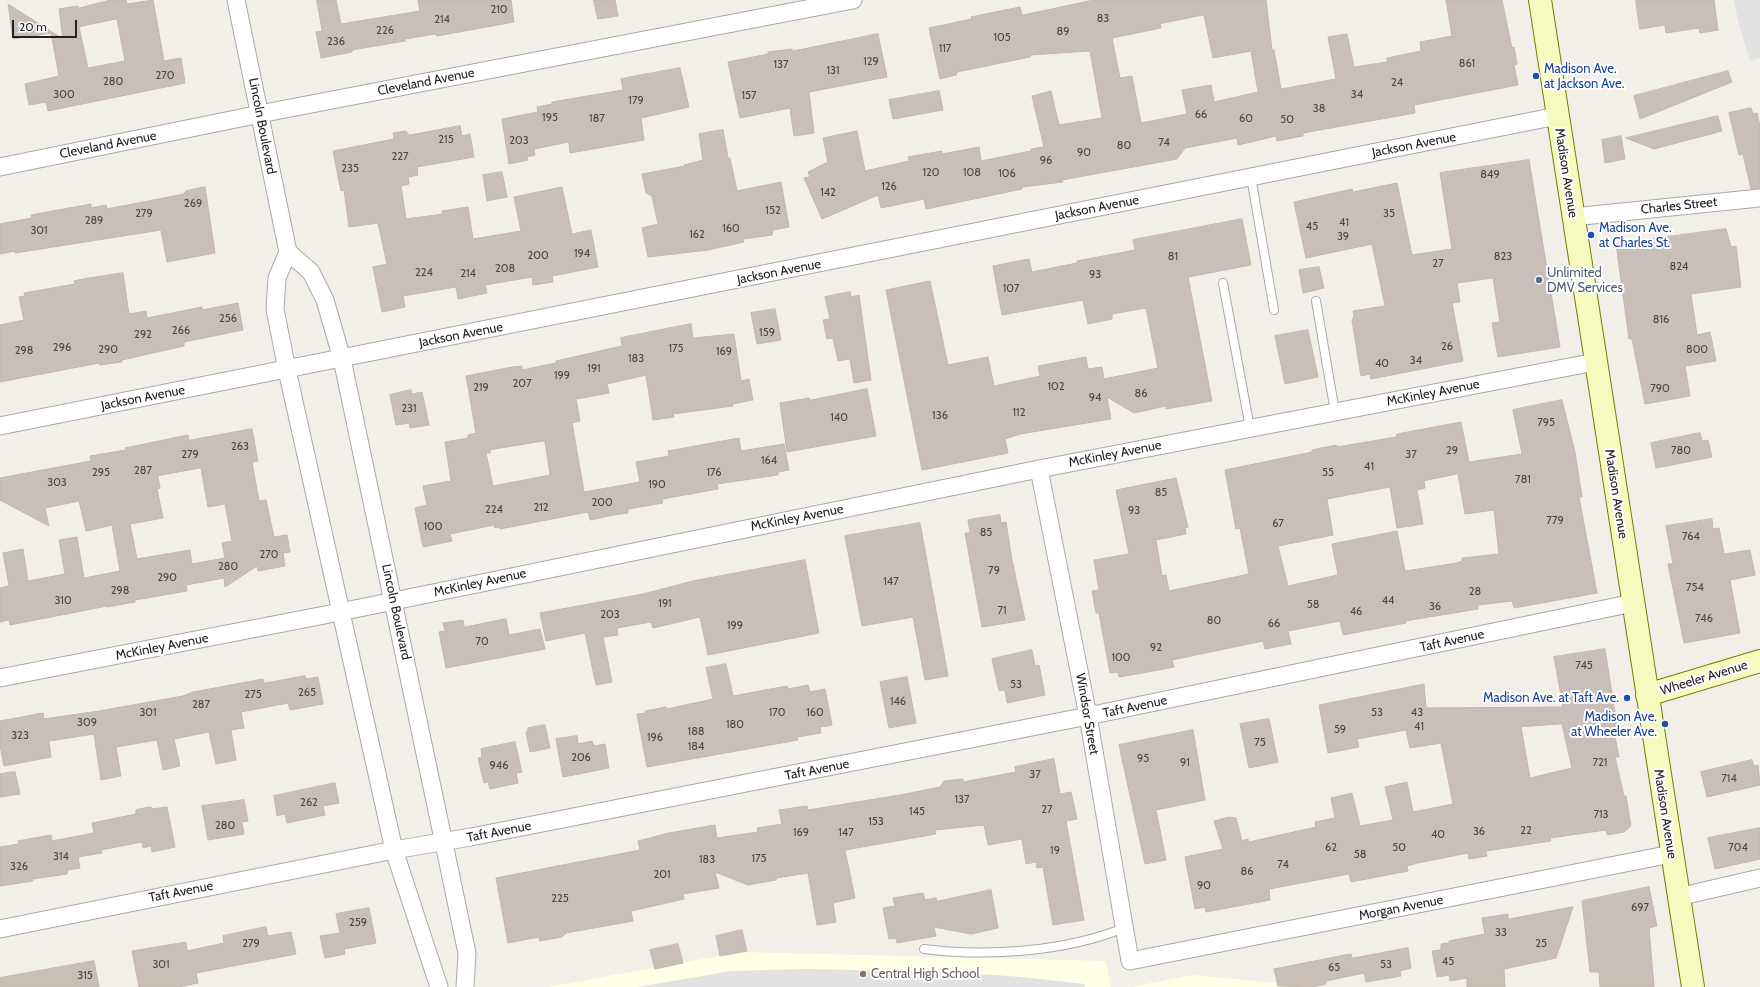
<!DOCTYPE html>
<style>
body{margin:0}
#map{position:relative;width:1760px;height:987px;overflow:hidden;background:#f2efe9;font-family:Cabin,sans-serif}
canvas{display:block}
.scale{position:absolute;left:12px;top:20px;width:65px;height:18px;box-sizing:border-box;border:2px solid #222;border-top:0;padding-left:5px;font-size:12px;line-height:14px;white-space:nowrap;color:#222;-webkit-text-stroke:3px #fff;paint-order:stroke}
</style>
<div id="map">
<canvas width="1760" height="987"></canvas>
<div class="scale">20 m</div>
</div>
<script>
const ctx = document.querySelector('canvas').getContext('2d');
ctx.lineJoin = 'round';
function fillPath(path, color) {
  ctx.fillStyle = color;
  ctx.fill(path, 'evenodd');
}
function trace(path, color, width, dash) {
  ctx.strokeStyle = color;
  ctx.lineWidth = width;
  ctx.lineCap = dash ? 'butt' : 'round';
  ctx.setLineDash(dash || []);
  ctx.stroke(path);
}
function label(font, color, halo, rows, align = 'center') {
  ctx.font = font + ' Cabin,sans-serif';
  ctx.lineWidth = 4;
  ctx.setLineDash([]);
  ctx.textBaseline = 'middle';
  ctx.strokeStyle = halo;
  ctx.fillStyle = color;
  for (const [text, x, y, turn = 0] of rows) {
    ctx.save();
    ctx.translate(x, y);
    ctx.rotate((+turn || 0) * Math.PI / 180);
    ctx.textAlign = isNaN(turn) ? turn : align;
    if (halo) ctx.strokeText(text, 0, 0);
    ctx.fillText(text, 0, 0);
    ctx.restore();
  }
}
fillPath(new Path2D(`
 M 742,952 L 1106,961 L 1111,987 L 547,987 Z
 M 1192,975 L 1321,987 L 1131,987 Z`), '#ffffe5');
fillPath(new Path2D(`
 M 1734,0 L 1760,0 L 1760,58 L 1750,61 L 1738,21 Z
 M 805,969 L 953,972 L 1021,977 L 1085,984 L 1085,987 L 638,987 L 731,971 Z`), '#e2e2e2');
const building = new Path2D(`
 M 111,0 L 126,0 L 127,4 L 153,0 L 164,61 L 181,58 L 185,83 L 48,111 L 46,102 L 29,105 L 25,84 L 59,76 L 51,33 L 13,39 L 8,4 L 63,39 L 59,9 L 78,6 L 78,8 ZM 117,19 L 125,61 L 88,68 L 79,27 Z
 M 317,0 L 336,0 L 341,24 L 420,11 L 418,0 L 511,0 L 514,22 L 437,36 L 435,34 L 405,39 L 405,41 L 352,50 L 352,52 L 321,58 L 316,32 L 322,31 Z
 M 594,0 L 615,0 L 618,16 L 598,19 Z
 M 1094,0 L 1266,0 L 1272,50 L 1274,50 L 1281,89 L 1336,79 L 1328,37 L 1347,34 L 1354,67 L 1387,62 L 1387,58 L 1421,51 L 1420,42 L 1452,36 L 1446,0 L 1502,0 L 1512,48 L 1514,47 L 1517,64 L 1514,65 L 1518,85 L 1414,105 L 1415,113 L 1303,133 L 1303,136 L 1277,141 L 1276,136 L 1238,145 L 1237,138 L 1185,148 L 1177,159 L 1062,180 L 1063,182 L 1022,187 L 1022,189 L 926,209 L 924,199 L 881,208 L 878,195 L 822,219 L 804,178 L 810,177 L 808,172 L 828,162 L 823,138 L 857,131 L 865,171 L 909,161 L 908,157 L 942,151 L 942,154 L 979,147 L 981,161 L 1031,151 L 1031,149 L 1044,147 L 1032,96 L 1051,91 L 1059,125 L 1102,118 L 1090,51 L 1030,55 L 1030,57 L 957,72 L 956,75 L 940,79 L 929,28 L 972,19 L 971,17 L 1020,7 L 1022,15 ZM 1204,15 L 1213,58 L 1251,51 L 1258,92 L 1214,102 L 1211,85 L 1182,90 L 1187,114 L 1141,123 L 1132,76 L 1120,78 L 1112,38 L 1161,28 L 1160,24 Z
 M 1636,0 L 1714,0 L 1718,30 L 1700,33 L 1699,28 L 1666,33 L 1665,25 L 1640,29 Z
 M 878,34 L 887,77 L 809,92 L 814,133 L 794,136 L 790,108 L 740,118 L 728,62 L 768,54 L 768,52 L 792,49 L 792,51 Z
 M 680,68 L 689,107 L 641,118 L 644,140 L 570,153 L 569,142 L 534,149 L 535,155 L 527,157 L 528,160 L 509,164 L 502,119 L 538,112 L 537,107 L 552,104 L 552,102 L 623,90 L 621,79 Z
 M 1728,71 L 1732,82 L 1640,119 L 1634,96 Z
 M 939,91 L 943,110 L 893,119 L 889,100 Z
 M 1751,108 L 1753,114 L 1757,113 L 1760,126 L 1760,188 L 1751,189 L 1743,154 L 1739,155 L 1729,113 Z
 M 1718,116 L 1722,131 L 1654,149 L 1626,138 Z
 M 460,126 L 462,136 L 470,134 L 474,157 L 417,167 L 418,175 L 408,177 L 409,184 L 401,186 L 406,219 L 443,214 L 442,211 L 468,207 L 473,239 L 521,231 L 514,197 L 562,187 L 572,234 L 591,230 L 598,267 L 552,276 L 553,282 L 533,285 L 532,277 L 485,285 L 487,293 L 458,299 L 456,287 L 403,296 L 405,307 L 382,312 L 373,267 L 387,264 L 378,223 L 349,227 L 344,190 L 341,191 L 333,151 L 394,139 L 393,133 L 406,131 L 409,135 Z
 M 723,130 L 728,158 L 730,158 L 737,191 L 781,182 L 789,227 L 773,230 L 772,235 L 743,239 L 744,242 L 708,250 L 648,257 L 642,228 L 658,224 L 652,196 L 646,193 L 642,174 L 685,166 L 684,165 L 703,160 L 699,134 Z
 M 1621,136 L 1625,159 L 1605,163 L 1602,140 Z
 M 1529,160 L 1560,347 L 1498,357 L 1492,323 L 1500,322 L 1493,278 L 1457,283 L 1460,302 L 1452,303 L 1463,361 L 1371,379 L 1370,374 L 1361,376 L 1352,320 L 1354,317 L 1353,311 L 1385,306 L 1372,244 L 1306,258 L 1294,202 L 1352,189 L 1353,192 L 1397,183 L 1412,255 L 1452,249 L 1440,173 Z
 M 502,172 L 507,197 L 487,201 L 483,175 Z
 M 205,187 L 215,253 L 167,262 L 161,230 L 15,253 L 15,251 L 0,254 L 0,224 L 32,218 L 31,215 L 91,204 L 91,208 L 106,205 L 107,209 L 184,194 L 186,191 Z
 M 1242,219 L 1251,265 L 1188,277 L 1212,401 L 1166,409 L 1166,406 L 1134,413 L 1107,397 L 1111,419 L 1020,434 L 1005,439 L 1008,453 L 922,470 L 886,290 L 930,281 L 948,365 L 988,357 L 994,386 L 1040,376 L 1038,366 L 1086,357 L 1088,369 L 1102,367 L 1104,379 L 1158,368 L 1146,308 L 1112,314 L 1112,319 L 1088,324 L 1083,300 L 1002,315 L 993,266 L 1029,259 L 1032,272 L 1077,263 L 1077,261 L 1135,250 L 1133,240 Z
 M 1726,229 L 1731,247 L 1736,246 L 1741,287 L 1691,294 L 1697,335 L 1710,332 L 1716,361 L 1685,366 L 1690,396 L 1645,404 L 1632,339 L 1629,339 L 1616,244 Z
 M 1319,267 L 1324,288 L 1303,293 L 1299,270 Z
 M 123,273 L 129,314 L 146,311 L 147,318 L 202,307 L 202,310 L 238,303 L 243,330 L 184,342 L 184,346 L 122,360 L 122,362 L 100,365 L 99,363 L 0,382 L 0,325 L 24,320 L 19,297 L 25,296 L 24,293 L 75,284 L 74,281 L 83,279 Z
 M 850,292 L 851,297 L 859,295 L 871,380 L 854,383 L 850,359 L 838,361 L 833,338 L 827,339 L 823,320 L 830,319 L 825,297 Z
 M 775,309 L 781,340 L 757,344 L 751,313 Z
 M 691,324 L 693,338 L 734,334 L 741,381 L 749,379 L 753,400 L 732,404 L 733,406 L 673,414 L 674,417 L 653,420 L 646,375 L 607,384 L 609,393 L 576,399 L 580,421 L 572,423 L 584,492 L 640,482 L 636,462 L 669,456 L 668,451 L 739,438 L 741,451 L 784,444 L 789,470 L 778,472 L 778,475 L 717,484 L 718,489 L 662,499 L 663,503 L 628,509 L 628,513 L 614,515 L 590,520 L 588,512 L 500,529 L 500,527 L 495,528 L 494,525 L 450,534 L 452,541 L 423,547 L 415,508 L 427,505 L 423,486 L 451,481 L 445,442 L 468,438 L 468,435 L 476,433 L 466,376 L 512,367 L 522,366 L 522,370 L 556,363 L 556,361 L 622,346 L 621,338 ZM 545,441 L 550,475 L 493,486 L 486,453 L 490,453 L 490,450 Z
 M 1308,330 L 1318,377 L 1285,384 L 1275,336 Z
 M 867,389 L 876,436 L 787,452 L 780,403 L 809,398 L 810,400 Z
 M 411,390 L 412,394 L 422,392 L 429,425 L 410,428 L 409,423 L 396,425 L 390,395 Z
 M 1562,400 L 1575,452 L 1582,497 L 1579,497 L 1597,593 L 1514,608 L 1512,601 L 1478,605 L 1478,609 L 1405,621 L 1406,623 L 1343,635 L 1340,621 L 1288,631 L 1291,644 L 1265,649 L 1263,641 L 1172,660 L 1174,667 L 1148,672 L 1119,677 L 1118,672 L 1110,673 L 1099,613 L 1096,613 L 1092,591 L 1099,590 L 1094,560 L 1129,554 L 1116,490 L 1176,478 L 1188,527 L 1185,528 L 1186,534 L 1156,540 L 1162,576 L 1166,575 L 1169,591 L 1249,574 L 1240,528 L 1236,529 L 1225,470 L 1312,452 L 1312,450 L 1336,445 L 1337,447 L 1396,437 L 1397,434 L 1461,422 L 1469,462 L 1522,454 L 1513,410 ZM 1458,474 L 1465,514 L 1494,510 L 1499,554 L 1462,558 L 1462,561 L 1457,563 L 1405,571 L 1397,531 L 1332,544 L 1338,575 L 1288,586 L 1278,546 L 1333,535 L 1327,499 L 1390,487 L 1397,528 L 1423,524 L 1417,490 L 1425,488 L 1424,481 Z
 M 252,429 L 258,461 L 252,462 L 259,501 L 266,500 L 274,537 L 287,535 L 290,552 L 283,553 L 285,566 L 258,571 L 257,566 L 225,587 L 224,578 L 186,585 L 187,591 L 135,600 L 135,602 L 107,607 L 107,606 L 10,625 L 9,620 L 0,622 L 0,588 L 9,586 L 3,553 L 23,549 L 28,581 L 65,574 L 59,540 L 77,537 L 84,578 L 120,571 L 112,525 L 86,531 L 79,501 L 45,508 L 49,526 L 0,500 L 0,478 L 91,461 L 90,456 L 126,450 L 125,448 L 188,435 L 189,440 ZM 201,468 L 208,507 L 225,504 L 232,541 L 222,543 L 225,558 L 192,564 L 190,550 L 137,559 L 130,524 L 163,518 L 157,489 L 160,488 L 158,476 Z
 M 1700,433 L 1702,441 L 1708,440 L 1712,457 L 1656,468 L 1651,443 Z
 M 1000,515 L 1001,523 L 1006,522 L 1012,560 L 1025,620 L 982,627 L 965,533 L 970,533 L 968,520 Z
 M 1712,519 L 1713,529 L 1719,528 L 1724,554 L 1750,550 L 1755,575 L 1730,580 L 1740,633 L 1684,643 L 1668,564 L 1673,564 L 1666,526 Z
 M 920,523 L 948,676 L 925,680 L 913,617 L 862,626 L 845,536 Z
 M 805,560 L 819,633 L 708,655 L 700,617 L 653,628 L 651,622 L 617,628 L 618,635 L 603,637 L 612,682 L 596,685 L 585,633 L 546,641 L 540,613 L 643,594 L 693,581 Z
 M 506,619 L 509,635 L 540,629 L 545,649 L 446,668 L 439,632 L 445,631 L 443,623 L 463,620 L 464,627 Z
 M 1605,649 L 1617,726 L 1613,727 L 1619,757 L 1615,757 L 1624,796 L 1626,796 L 1631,826 L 1624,832 L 1607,835 L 1606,830 L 1550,838 L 1551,841 L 1486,851 L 1487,856 L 1469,859 L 1468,853 L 1418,863 L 1407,866 L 1408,871 L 1351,882 L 1349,874 L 1269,889 L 1270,900 L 1206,912 L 1205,907 L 1195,909 L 1185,857 L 1223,849 L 1214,821 L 1229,817 L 1236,818 L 1242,841 L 1248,839 L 1249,842 L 1316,827 L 1315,822 L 1335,818 L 1331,798 L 1352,793 L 1360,826 L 1393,820 L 1385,787 L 1407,782 L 1413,812 L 1453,804 L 1441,743 L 1410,748 L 1406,730 L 1357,739 L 1359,747 L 1328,753 L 1319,705 L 1424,684 L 1426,708 L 1563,707 L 1554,657 ZM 1562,724 L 1572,768 L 1530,778 L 1521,727 Z
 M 1032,650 L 1035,666 L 1039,665 L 1045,695 L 1007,703 L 1005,690 L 999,691 L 992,659 Z
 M 726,664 L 733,696 L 787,686 L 788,689 L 808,685 L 810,692 L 825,689 L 832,725 L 820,727 L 821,733 L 797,737 L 798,740 L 647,767 L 637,714 L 646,713 L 645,711 L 666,707 L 667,709 L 713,699 L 706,668 Z
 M 305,676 L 306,679 L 318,677 L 323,704 L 290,710 L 288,703 L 241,712 L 244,728 L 231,730 L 236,760 L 216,764 L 209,732 L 174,739 L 180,766 L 163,770 L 157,740 L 116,747 L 121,776 L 101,780 L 94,734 L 49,741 L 51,757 L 4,766 L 0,745 L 0,721 L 43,713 L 44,719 L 99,711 L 183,696 L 193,692 L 263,679 L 264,683 Z
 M 907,677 L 916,723 L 889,728 L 880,682 Z
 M 1269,719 L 1278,762 L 1249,768 L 1240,724 Z
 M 545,725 L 550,748 L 530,752 L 526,732 L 528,731 L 528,728 Z
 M 1193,730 L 1205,800 L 1156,810 L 1166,860 L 1145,864 L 1119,745 Z
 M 577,736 L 578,744 L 592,741 L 594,746 L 605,744 L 609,768 L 563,777 L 556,739 Z
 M 515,742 L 522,772 L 516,773 L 518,783 L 490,789 L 488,782 L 484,783 L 478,758 L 482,757 L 481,749 Z
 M 1054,759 L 1060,794 L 1071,792 L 1077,819 L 1066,821 L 1084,920 L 1053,925 L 1043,867 L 1037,868 L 1036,862 L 1026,864 L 1022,839 L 988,845 L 984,825 L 935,830 L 936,834 L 845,850 L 855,898 L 833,903 L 836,922 L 817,925 L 808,873 L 776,878 L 776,880 L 748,885 L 715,872 L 719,888 L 683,894 L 684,899 L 631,911 L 633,921 L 566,933 L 562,937 L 540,941 L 539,937 L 508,943 L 496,878 L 640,850 L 638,841 L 669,833 L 715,825 L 717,838 L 758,832 L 757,828 L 782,824 L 779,810 L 807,806 L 808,810 L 900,795 L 940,787 L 944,781 L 963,779 L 963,782 L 1016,772 L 1015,767 Z
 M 1752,760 L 1754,766 L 1758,765 L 1760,785 L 1707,797 L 1701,772 Z
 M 15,772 L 20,794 L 0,797 L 0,774 Z
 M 335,783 L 339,803 L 323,806 L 325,815 L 287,823 L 285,814 L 277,816 L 274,796 Z
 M 244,800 L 248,821 L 242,822 L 244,834 L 208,840 L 202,806 Z
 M 151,807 L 152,809 L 167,807 L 175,847 L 152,852 L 151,846 L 143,848 L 142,842 L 101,850 L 102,853 L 78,857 L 80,868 L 68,870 L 67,874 L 32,879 L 33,881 L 0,886 L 0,847 L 19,844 L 18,841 L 51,835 L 52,841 L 94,833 L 92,823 L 136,814 L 136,810 Z
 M 1760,828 L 1760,859 L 1715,869 L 1708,838 Z
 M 1649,887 L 1657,926 L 1649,928 L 1654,987 L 1600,987 L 1599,972 L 1590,972 L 1582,901 Z
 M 991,890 L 998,928 L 971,934 L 934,927 L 936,936 L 897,943 L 896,938 L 889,939 L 883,908 L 895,906 L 893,898 L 923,893 L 925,900 L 936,898 L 937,901 Z
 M 1573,907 L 1556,958 L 1504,969 L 1505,987 L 1467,987 L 1467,978 L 1450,981 L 1449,975 L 1437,977 L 1432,951 L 1441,950 L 1441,944 L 1449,943 L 1449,941 L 1485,934 L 1482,918 L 1508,914 L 1508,919 Z
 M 369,908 L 376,943 L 344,949 L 345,954 L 325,958 L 320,936 L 340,933 L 336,914 Z
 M 266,927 L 268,936 L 291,932 L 296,954 L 196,973 L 198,983 L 178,987 L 139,987 L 132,951 L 186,942 L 187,951 L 224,943 L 223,936 Z
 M 742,930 L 747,951 L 720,956 L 716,936 Z
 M 678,944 L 683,963 L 655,969 L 650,950 Z
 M 1408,948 L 1411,968 L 1400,971 L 1401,976 L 1366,982 L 1364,973 L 1326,981 L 1326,984 L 1313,987 L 1278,986 L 1274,969 L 1345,955 L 1351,954 L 1352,958 Z
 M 94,961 L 99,987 L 0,987 L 0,978 Z`);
fillPath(building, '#c7bfb8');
trace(building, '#c4b6ab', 1);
const lane = new Path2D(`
 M 1251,177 L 1274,310
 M 1223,283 L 1250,428
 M 1316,301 L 1335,412
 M 924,949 C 987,957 1064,952 1124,928`);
const street = new Path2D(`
 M 236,0 L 288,252 L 277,278 L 275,309 L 287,370 L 394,850 L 439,987
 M 0,167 L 275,111 L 853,0
 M 1573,217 L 1760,198
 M 288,252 L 311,272 L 325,300 L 342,359 L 467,953 L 465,987
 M 0,426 L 1557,116
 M 1039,469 L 1088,716 L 1130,961 L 1671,854
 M 0,678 L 340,612 L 1039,469 L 1595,362
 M 1678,897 L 1760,878
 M 0,929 L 394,850 L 471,837 L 1088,716 L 1633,603`);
const secondary = new Path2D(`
 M 1540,0 L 1693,987
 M 1647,695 L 1760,661`);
trace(lane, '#a9a9a9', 10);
trace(street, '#a9a9a9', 19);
trace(secondary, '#707d05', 24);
trace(lane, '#fff', 8);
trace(street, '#fff', 17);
trace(secondary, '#f7fabf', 22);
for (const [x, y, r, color] of [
 [1536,76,4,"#1a4fb4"],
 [1591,235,4,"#1a4fb4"],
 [1539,280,4,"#5c6f8a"],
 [1627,698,4,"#1a4fb4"],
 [1665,724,4,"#1a4fb4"],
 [863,974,4,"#8d6e63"]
]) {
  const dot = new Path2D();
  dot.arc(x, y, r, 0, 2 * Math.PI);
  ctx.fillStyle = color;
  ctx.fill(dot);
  trace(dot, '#fff', 1.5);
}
label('11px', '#4b4948', null, [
 ["210",499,10],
 ["83",1103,19],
 ["214",442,20],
 ["226",385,31],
 ["89",1063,32],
 ["105",1002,38],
 ["236",336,42],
 ["117",945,49],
 ["129",871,62],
 ["861",1467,64],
 ["137",781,65],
 ["131",833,71],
 ["270",165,76],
 ["280",113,82],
 ["24",1397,83],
 ["300",64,95],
 ["34",1357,95],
 ["157",749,96],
 ["179",636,101],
 ["38",1319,109],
 ["66",1201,115],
 ["195",550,118],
 ["187",597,119],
 ["60",1246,119],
 ["50",1287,120],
 ["215",446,140],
 ["203",519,141],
 ["74",1164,143],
 ["80",1124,146],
 ["90",1084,153],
 ["227",400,157],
 ["96",1046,161],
 ["235",350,169],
 ["120",931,173],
 ["108",972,173],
 ["106",1007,174],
 ["849",1490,175],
 ["126",889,187],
 ["142",828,193],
 ["269",193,204],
 ["152",773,211],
 ["279",144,214],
 ["35",1389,214],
 ["289",94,221],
 ["41",1344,223],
 ["45",1312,227],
 ["160",731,229],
 ["301",39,231],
 ["162",697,235],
 ["39",1343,237],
 ["194",582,254],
 ["200",538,256],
 ["81",1173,257],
 ["823",1503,257],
 ["27",1438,264],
 ["824",1679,267],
 ["208",505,269],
 ["224",424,273],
 ["214",468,274],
 ["93",1095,275],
 ["107",1011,289],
 ["256",228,319],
 ["816",1661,320],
 ["266",181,331],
 ["159",767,333],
 ["292",143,335],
 ["26",1447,347],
 ["296",62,348],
 ["175",676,349],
 ["290",108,350],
 ["800",1697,350],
 ["298",24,351],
 ["169",724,352],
 ["183",636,359],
 ["34",1416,361],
 ["40",1382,364],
 ["191",594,369],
 ["199",562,376],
 ["207",522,384],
 ["102",1056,387],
 ["219",481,388],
 ["790",1660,389],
 ["86",1141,394],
 ["94",1095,398],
 ["231",409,409],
 ["112",1019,413],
 ["136",940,416],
 ["140",839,418],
 ["795",1546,423],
 ["263",240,447],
 ["29",1452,451],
 ["780",1681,451],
 ["279",190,455],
 ["37",1411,455],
 ["164",769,461],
 ["41",1369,467],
 ["287",143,471],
 ["295",101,473],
 ["176",714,473],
 ["55",1328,473],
 ["781",1523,480],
 ["303",57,483],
 ["190",657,485],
 ["85",1161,493],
 ["200",602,503],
 ["212",541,508],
 ["224",494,510],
 ["93",1134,511],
 ["779",1555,521],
 ["67",1278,524],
 ["100",433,527],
 ["85",986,533],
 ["764",1691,537],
 ["270",269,555],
 ["280",228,567],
 ["79",994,571],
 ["290",167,578],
 ["147",891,582],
 ["754",1695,588],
 ["298",120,591],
 ["28",1475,592],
 ["310",63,601],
 ["44",1388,601],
 ["191",665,604],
 ["58",1313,605],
 ["36",1435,607],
 ["71",1002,611],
 ["46",1356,612],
 ["203",610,615],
 ["746",1704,619],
 ["80",1214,621],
 ["66",1274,624],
 ["199",735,626],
 ["70",482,642],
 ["92",1156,648],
 ["100",1121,658],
 ["745",1584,666],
 ["53",1016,685],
 ["265",307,693],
 ["275",253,695],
 ["146",898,702],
 ["287",201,705],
 ["301",148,713],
 ["170",777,713],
 ["160",815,713],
 ["53",1377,713],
 ["43",1417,713],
 ["309",87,723],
 ["180",735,725],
 ["41",1419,727],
 ["59",1340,730],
 ["188",696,732],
 ["323",20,736],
 ["196",655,738],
 ["75",1260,743],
 ["184",696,747],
 ["206",581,758],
 ["95",1143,759],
 ["91",1185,763],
 ["721",1600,763],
 ["946",499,766],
 ["37",1035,775],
 ["714",1729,779],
 ["137",962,800],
 ["262",309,803],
 ["27",1047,810],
 ["145",917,812],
 ["713",1601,815],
 ["153",876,822],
 ["280",225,826],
 ["22",1526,831],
 ["36",1479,832],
 ["169",801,833],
 ["147",846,833],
 ["40",1438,835],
 ["62",1331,848],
 ["50",1399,848],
 ["704",1738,848],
 ["19",1055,851],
 ["58",1360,855],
 ["314",61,857],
 ["175",759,859],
 ["183",707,860],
 ["74",1283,865],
 ["326",19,867],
 ["86",1247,872],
 ["201",662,875],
 ["90",1204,886],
 ["225",560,899],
 ["697",1640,908],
 ["259",358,923],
 ["33",1501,933],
 ["279",251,944],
 ["25",1541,944],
 ["45",1448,962],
 ["301",161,965],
 ["53",1386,965],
 ["65",1334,968],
 ["315",85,976]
]);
label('13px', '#164399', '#fff', [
 ["Madison Ave.",1544,69],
 ["at Jackson Ave.",1544,84],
 ["Madison Ave.",1599,228],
 ["at Charles St.",1599,243],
 ["Madison Ave. at Taft Ave.",1619,698,"right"],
 ["Madison Ave.",1657,717,"right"],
 ["at Wheeler Ave.",1657,732,"right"]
], 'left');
label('13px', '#222', '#fff', [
 ["Cleveland Avenue",426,82,-11],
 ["Lincoln Boulevard",262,126,79],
 ["Cleveland Avenue",108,145,-11],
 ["Jackson Avenue",1414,145,-11],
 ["Madison Avenue",1566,173,81],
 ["Charles Street",1679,206,-6],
 ["Jackson Avenue",1097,208,-11],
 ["Jackson Avenue",779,272,-11],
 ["Jackson Avenue",461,335,-11],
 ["McKinley Avenue",1433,393,-11],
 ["Jackson Avenue",143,398,-11],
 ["McKinley Avenue",1115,454,-11],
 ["Madison Avenue",1616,494,81],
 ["McKinley Avenue",797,518,-11],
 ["McKinley Avenue",480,583,-12],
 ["Lincoln Boulevard",396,612,78],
 ["Taft Avenue",1452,641,-12],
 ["McKinley Avenue",162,647,-11],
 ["Wheeler Avenue",1704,678,-17],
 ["Taft Avenue",1135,707,-12],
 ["Windsor Street",1087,714,80],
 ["Taft Avenue",817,770,-11],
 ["Madison Avenue",1665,814,81],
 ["Taft Avenue",499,832,-11],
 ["Taft Avenue",181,892,-11],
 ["Morgan Avenue",1401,908,-11]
]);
label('13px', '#4e5e75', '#fff', [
 ["Unlimited",1547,273],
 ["DMV Services",1547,288]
], 'left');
label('13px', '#785e54', '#fff', [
 ["Central High School",871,974]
], 'left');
</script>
